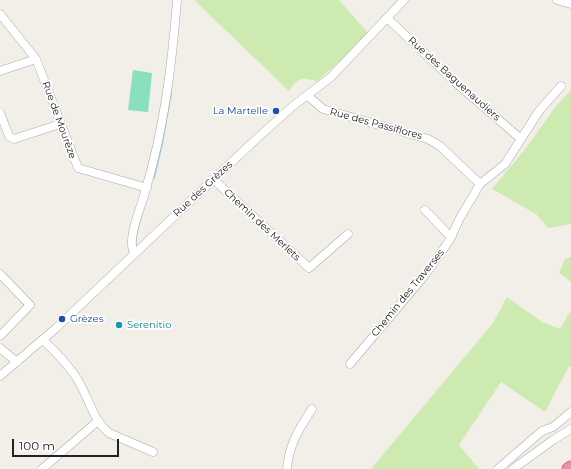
<!DOCTYPE html>
<meta charset="utf-8">
<style>
body{margin:0}
#map{position:relative;width:571px;height:469px;overflow:hidden;background:#f2efe9;font-family:Montserrat,sans-serif}
canvas{display:block}
.scale{position:absolute;left:12px;top:439px;width:107px;height:18px;box-sizing:border-box;border:2px solid #222;border-top:0;padding-left:5px;font-size:12px;line-height:14px;white-space:nowrap;color:#222;-webkit-text-stroke:3px #fff;paint-order:stroke}
</style>
<div id="map">
<canvas width="571" height="469"></canvas>
<div class="scale">100 m</div>
</div>
<script>
const ctx = document.querySelector('canvas').getContext('2d');
ctx.lineJoin = 'round';
function fillPath(path, color) {
  ctx.fillStyle = color;
  ctx.fill(path, 'evenodd');
}
function trace(path, color, width, dash) {
  ctx.strokeStyle = color;
  ctx.lineWidth = width;
  ctx.lineCap = dash ? 'butt' : 'round';
  ctx.setLineDash(dash || []);
  ctx.stroke(path);
}
function label(font, color, halo, rows, align = 'center') {
  ctx.font = font + ' Montserrat,sans-serif';
  ctx.lineWidth = 3.5;
  ctx.setLineDash([]);
  ctx.textBaseline = 'middle';
  ctx.strokeStyle = halo;
  ctx.fillStyle = color;
  for (const [text, x, y, turn = 0] of rows) {
    ctx.save();
    ctx.translate(x, y);
    ctx.rotate((+turn || 0) * Math.PI / 180);
    ctx.textAlign = isNaN(turn) ? turn : align;
    if (halo) ctx.strokeText(text, 0, 0);
    ctx.fillText(text, 0, 0);
    ctx.restore();
  }
}
fillPath(new Path2D(`
 M 194,0 L 339,0 L 368,33 L 345,57 L 317,81 C 301,77 298,77 289,91 Z
 M 571,90 L 571,224 L 548,228 L 536,214 L 492,189 L 526,148 L 556,106 Z
 M 571,257 L 571,282 L 559,273 L 565,259 Z
 M 507,297 L 542,322 L 560,329 L 571,310 L 571,367 L 569,366 L 545,412 L 501,382 L 459,445 L 479,469 L 371,469 L 493,323 Z`), '#cdebb0');
fillPath(new Path2D(`
 M 133,70 L 152,73 L 148,112 L 128,110 Z`), '#88e0be');
trace(new Path2D(`
 M 154,178 L 162,144 L 171,93`), '#aad3df', 2);
const minor = new Path2D(`
 M 557,0 L 571,4
 M 0,14 L 36,59 L 78,168 L 147,188
 M 387,18 L 455,82 L 521,139
 M 0,71 L 36,59
 M 308,96 L 323,109 L 428,139 L 440,146 L 480,184
 M 0,113 L 9,136 L 14,139 L 60,124
 M 213,179 L 309,268 L 348,234
 M 425,210 L 448,234 L 452,236
 M 135,253 C 125,243 142,205 145,192 C 164,129 172,65 177,0
 M 0,274 L 30,305 L 0,336
 M 43,340 C 55,351 67,364 76,377 C 88,395 92,419 109,433 L 153,452
 M 0,348 L 17,362
 M 350,364 L 425,275 L 449,241 L 460,218 L 480,184 L 505,164 L 539,111 L 561,86
 M 0,376 L 55,329 L 254,141 L 293,106 L 331,77 L 404,0
 M 42,469 L 98,421
 M 287,469 C 289,444 299,429 312,409
 M 498,469 L 542,431 L 553,427 L 571,412
 M 513,469 L 553,440 L 571,429`);
const highway = new Path2D(`
 M 568,469 L 571,467`);
trace(minor, '#a9a9a9', 9);
trace(highway, '#dc2a67', 13);
trace(minor, '#fff', 8);
trace(highway, '#e892a2', 12);
for (const [x, y, r, color] of [
 [276,111,4,"#1a4fb4"],
 [62,319,4,"#1a4fb4"],
 [119,325,4,"#0f9aa8"]
]) {
  const dot = new Path2D();
  dot.arc(x, y, r, 0, 2 * Math.PI);
  ctx.fillStyle = color;
  ctx.fill(dot);
  trace(dot, '#fff', 1.5);
}
label('10px', '#222', '#fff', [
 ["Rue des Baguenaudiers",454,79,42],
 ["Rue de Mourèze",59,120,70],
 ["Rue des Passiflores",376,124,15],
 ["Rue des Grèzes",203,189,-43],
 ["Chemin des Merlets",262,225,43],
 ["Chemin des Traverses",408,293,-51]
]);
label('10px', '#164399', '#fff', [
 ["La Martelle",268,111],
 ["Grèzes",70,319,"left"]
], 'right');
label('10px', '#0d838f', '#fff', [
 ["Serenitio",127,325]
], 'left');
</script>
